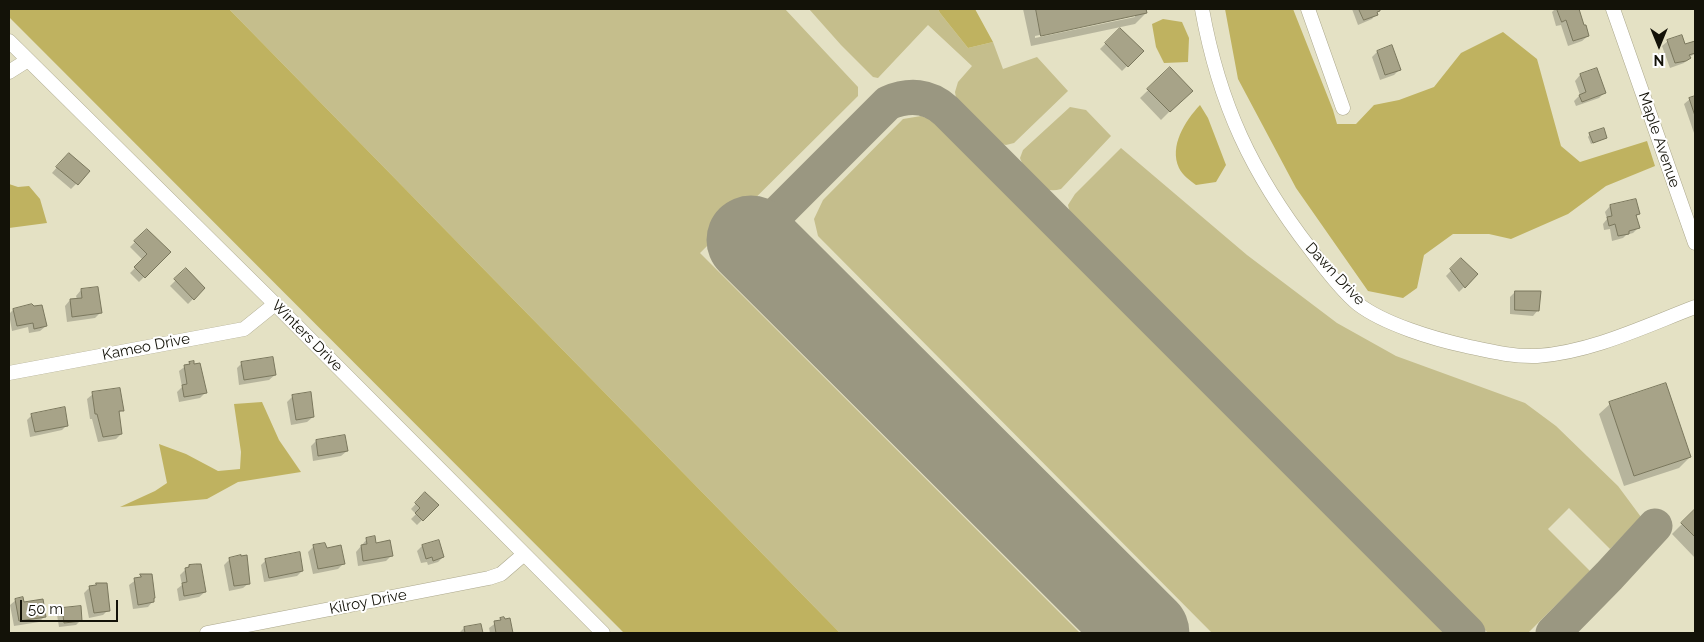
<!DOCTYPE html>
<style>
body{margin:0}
#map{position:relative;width:1704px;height:642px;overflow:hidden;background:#e4e1c4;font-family:Raleway,sans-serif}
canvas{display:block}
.frame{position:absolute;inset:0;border:10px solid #131208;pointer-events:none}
.north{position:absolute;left:1634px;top:20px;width:50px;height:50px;-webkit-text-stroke:4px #fff;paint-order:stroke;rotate:180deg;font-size:14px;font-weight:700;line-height:20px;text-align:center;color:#131208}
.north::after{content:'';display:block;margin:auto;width:18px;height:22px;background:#131208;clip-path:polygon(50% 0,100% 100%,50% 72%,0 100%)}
.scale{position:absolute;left:20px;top:600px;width:98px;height:22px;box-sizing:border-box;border:2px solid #131208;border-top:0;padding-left:6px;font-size:15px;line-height:18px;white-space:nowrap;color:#131208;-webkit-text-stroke:4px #fff;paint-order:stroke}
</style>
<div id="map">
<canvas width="1704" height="642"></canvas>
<div class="frame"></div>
<div class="north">N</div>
<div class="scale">50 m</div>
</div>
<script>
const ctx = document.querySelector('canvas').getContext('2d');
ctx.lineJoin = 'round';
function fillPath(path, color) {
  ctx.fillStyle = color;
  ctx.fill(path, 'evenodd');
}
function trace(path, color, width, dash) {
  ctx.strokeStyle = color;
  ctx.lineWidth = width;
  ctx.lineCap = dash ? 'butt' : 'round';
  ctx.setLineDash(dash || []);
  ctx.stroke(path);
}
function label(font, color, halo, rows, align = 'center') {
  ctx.font = font + ' Raleway,sans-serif';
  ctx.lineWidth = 4;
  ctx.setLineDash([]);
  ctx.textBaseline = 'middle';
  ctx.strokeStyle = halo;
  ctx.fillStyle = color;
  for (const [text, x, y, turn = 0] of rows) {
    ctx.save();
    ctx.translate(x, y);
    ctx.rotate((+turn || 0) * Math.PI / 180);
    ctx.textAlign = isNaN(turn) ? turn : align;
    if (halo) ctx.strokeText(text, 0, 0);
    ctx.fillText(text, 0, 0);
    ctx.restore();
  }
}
fillPath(new Path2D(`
 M 229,9 L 785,9 L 858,87 L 858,96 L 700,253 L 1080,633 L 840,633 Z
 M 809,9 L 938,9 L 940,13 L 968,48 L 993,42 L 1003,69 L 1037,57 L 1068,91 L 1014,143 L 1006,145 L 994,142 L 957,104 L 955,92 L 958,82 L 972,66 L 928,25 L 878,78 L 873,77 L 841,45 Z
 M 1070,107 L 1086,110 L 1111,136 L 1061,189 C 1039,195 1027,177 1020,158 L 1023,150 Z
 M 921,116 L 943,124 L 1449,633 L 1212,633 L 818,236 L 814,219 L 823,200 L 903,119 Z
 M 1121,148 L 1247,255 L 1337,323 L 1396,356 L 1525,403 L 1556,426 L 1618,486 L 1641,517 L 1610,549 L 1569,508 L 1548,529 L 1590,571 L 1529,632 L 1488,633 L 1071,218 L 1068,205 L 1075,194 Z`), '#c5be8c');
fillPath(new Path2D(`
 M 9,9 L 229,9 L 840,633 L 624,633 L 9,17 Z
 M 938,9 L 975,9 L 993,42 L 968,48 L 940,13 Z
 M 1225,9 L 1293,9 L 1333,110 L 1337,124 L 1356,124 L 1374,105 L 1399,100 L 1434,87 L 1461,53 L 1503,32 L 1537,59 L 1561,146 L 1580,162 L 1647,141 L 1655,166 L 1606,186 L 1568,214 L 1511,239 L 1489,234 L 1453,234 L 1424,255 L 1417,288 L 1403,298 L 1368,291 L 1296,188 L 1238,79 Z
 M 1163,19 L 1182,22 L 1189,38 L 1188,62 L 1164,63 L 1156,47 L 1152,24 Z
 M 1200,105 L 1208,118 L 1226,165 L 1216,182 L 1196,185 C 1191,181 1182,175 1179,168 C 1169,146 1185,121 1200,105 Z
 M 9,184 L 18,187 L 29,186 L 40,199 L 47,223 L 9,228 Z
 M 262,402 L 279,440 L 301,472 L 238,482 L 207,499 L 120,507 L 155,491 L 167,483 L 159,444 L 186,454 L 218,471 L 240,469 L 241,452 L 234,404 Z`), '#bfb260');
fillPath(new Path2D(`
 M 1023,9 L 1145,9 L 1146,13 L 1135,24 L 1031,46 ZM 1135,15 L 1135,17 L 1035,38 L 1035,36 Z
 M 1352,9 L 1380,9 L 1372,19 L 1358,25 Z
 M 1555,9 L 1578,9 L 1583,27 L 1588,36 L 1582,41 L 1568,46 L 1561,25 L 1556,26 L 1552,12 Z
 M 1120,29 L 1142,51 L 1122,71 L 1100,49 Z
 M 1668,41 L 1685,46 L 1695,42 L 1695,54 L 1689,57 L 1684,63 L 1670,68 L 1662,46 Z
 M 1377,52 L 1399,70 L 1394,75 L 1380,80 L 1372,57 Z
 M 1170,69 L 1191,90 L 1161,120 L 1140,98 Z
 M 1596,70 L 1604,93 L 1599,98 L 1576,106 L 1574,101 L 1580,95 L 1575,81 L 1580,75 Z
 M 1695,97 L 1695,132 L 1694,133 L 1684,104 L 1690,99 Z
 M 1590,134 L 1606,138 L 1591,144 L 1588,137 Z
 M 64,159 L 88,172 L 71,189 L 52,173 Z
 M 1610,206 L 1639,213 L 1636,217 L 1638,228 L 1633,233 L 1626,235 L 1623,238 L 1612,241 L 1610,229 L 1604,230 L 1603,224 L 1607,219 L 1605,212 Z
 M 147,230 L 169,252 L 139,282 L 130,273 L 143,260 L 130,247 Z
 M 1461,260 L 1477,274 L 1459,292 L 1446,276 Z
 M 186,270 L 204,288 L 188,304 L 170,286 Z
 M 81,290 L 100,313 L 95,318 L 67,322 L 65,306 L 70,300 L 77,299 L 76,296 Z
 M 1515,292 L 1538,310 L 1533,316 L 1510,314 L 1510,297 Z
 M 13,310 L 46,326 L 40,331 L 29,333 L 28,327 L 12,331 L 9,314 Z
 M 190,363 L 205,393 L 200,398 L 179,402 L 177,392 L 182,387 L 179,371 Z
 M 242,363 L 275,375 L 269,380 L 239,385 L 237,368 Z
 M 93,394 L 122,410 L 118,414 L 121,434 L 116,439 L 98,442 L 92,419 L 90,419 L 87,399 Z
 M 293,396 L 313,417 L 307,422 L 291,425 L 287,402 Z
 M 1610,404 L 1690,457 L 1679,468 L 1624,486 L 1599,414 Z
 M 32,415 L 67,425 L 62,430 L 30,437 L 27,420 Z
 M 316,441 L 347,451 L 341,456 L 313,461 L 311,446 Z
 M 425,494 L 437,505 L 417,525 L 411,519 L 416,514 L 411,509 Z
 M 1695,511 L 1695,558 L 1672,534 Z
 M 367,539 L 375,544 L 391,556 L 386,561 L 358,566 L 356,552 Z
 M 314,546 L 327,550 L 343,564 L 338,569 L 313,574 L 308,552 Z
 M 422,546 L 443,557 L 438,562 L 428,565 L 427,562 L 421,563 L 417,551 Z
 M 229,560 L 249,583 L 243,588 L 229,591 L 224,565 Z
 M 266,560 L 302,571 L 297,576 L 264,582 L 261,565 Z
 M 189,566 L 205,592 L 199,597 L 179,601 L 177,589 L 182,585 L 180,575 Z
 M 141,576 L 153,601 L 148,607 L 133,609 L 129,585 Z
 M 90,587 L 108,610 L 103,615 L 89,618 L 84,593 Z
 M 16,600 L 23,604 L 44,617 L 39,622 L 14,626 L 10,605 Z
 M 62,609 L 81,620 L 76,625 L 59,627 L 57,615 Z
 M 501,619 L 509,620 L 512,633 L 490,633 L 489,628 Z
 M 480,625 L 481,633 L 459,633 L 464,628 Z`), '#0003');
trace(new Path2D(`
 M 751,240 L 888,103 C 909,94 929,95 946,111 L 1468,633
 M 1553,633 L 1609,576 L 1655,526`), '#9a9781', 35);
trace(new Path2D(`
 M 751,240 L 1145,633`), '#9a9781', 89);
const building = new Path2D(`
 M 1036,9 L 1146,9 L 1147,13 L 1041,36 Z
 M 1359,9 L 1380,9 L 1380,11 L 1377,12 L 1378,15 L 1364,20 Z
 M 1557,9 L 1579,9 L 1584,25 L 1586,25 L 1589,36 L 1573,41 L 1566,20 L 1562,22 Z
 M 1120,28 L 1144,51 L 1128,67 L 1105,43 Z
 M 1682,35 L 1685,44 L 1695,41 L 1695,53 L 1689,55 L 1691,58 L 1686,61 L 1675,63 L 1667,40 Z
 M 1392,45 L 1401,70 L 1385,75 L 1377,51 Z
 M 1170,67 L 1193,91 L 1170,112 L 1147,89 Z
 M 1597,68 L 1606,93 L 1582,102 L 1579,95 L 1586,92 L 1580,74 Z
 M 1695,96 L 1695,116 L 1689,98 Z
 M 1604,128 L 1607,138 L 1593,143 L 1589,133 Z
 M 69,153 L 90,171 L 78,185 L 56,167 Z
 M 1636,199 L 1640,214 L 1636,215 L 1640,228 L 1629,231 L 1629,234 L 1618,236 L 1615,224 L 1609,226 L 1607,217 L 1612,216 L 1610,205 Z
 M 147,229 L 171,252 L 145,278 L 134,267 L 147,254 L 134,241 Z
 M 1461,258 L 1478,274 L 1465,288 L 1450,269 Z
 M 186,268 L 205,288 L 194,300 L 174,279 Z
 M 98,287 L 102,313 L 72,317 L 70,299 L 82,298 L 81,289 Z
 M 1515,291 L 1541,291 L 1539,311 L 1515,310 Z
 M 32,304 L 34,306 L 42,305 L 47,326 L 34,329 L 33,323 L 17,326 L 13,309 Z
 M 273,357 L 276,375 L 244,380 L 241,362 Z
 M 194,361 L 194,364 L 200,363 L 207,393 L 184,397 L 182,385 L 187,384 L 184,365 L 190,364 L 189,362 Z
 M 1666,383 L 1691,457 L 1634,476 L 1609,402 Z
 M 120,388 L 124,411 L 119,411 L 122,434 L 103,437 L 97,414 L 95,414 L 92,392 Z
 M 311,392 L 314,417 L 296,420 L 292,395 Z
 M 65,407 L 68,426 L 35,432 L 31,414 Z
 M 345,435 L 348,451 L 318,456 L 316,440 Z
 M 425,492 L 439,505 L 423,521 L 415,513 L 420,508 L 415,503 Z
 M 1695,509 L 1695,537 L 1681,523 Z
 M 375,536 L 376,543 L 390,540 L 393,556 L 363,561 L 361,545 L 367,544 L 366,538 Z
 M 439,540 L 444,557 L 433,561 L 432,557 L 426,559 L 422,545 Z
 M 325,543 L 327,548 L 341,545 L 345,564 L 318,569 L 313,545 Z
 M 300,552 L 303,571 L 269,578 L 265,559 Z
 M 241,555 L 241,556 L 247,555 L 250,584 L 234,586 L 229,558 Z
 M 196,564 L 201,564 L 206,592 L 184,596 L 182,583 L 187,582 L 185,568 L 189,567 L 189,565 Z
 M 140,574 L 152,574 L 155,598 L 154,598 L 154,602 L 138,605 L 134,578 L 141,577 Z
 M 96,583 L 107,583 L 110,611 L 94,613 L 89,586 L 96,585 Z
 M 23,597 L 24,602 L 43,599 L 46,617 L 19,621 L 15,599 Z
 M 81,606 L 82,621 L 64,623 L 62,608 Z
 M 504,617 L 505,619 L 510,618 L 513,633 L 496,633 L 494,621 L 501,620 L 500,618 Z
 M 481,624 L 483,633 L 465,633 L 464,627 Z`);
fillPath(building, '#a7a388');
trace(building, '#7a775d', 1);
const minor = new Path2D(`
 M 1202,9 C 1219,104 1252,174 1311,250 C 1323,266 1343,292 1358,304 C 1384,324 1434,339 1466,346 C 1489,351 1513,357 1537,356 C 1592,352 1645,326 1695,307
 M 1308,9 L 1343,108
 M 1613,9 L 1695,243
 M 9,41 L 275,304 L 603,633
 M 9,72 L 28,60
 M 9,373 L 244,329 L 275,304
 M 207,633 L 489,578 L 501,574 L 523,555`);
trace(minor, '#aca88d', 15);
trace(minor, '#fff', 14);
label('15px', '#131208', '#fff', [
 ["Maple Avenue",1659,140,71],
 ["Dawn Drive",1335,274,47],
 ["Winters Drive",307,336,45],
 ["Kameo Drive",146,347,-11],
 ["Kilroy Drive",368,602,-11]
]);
</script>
